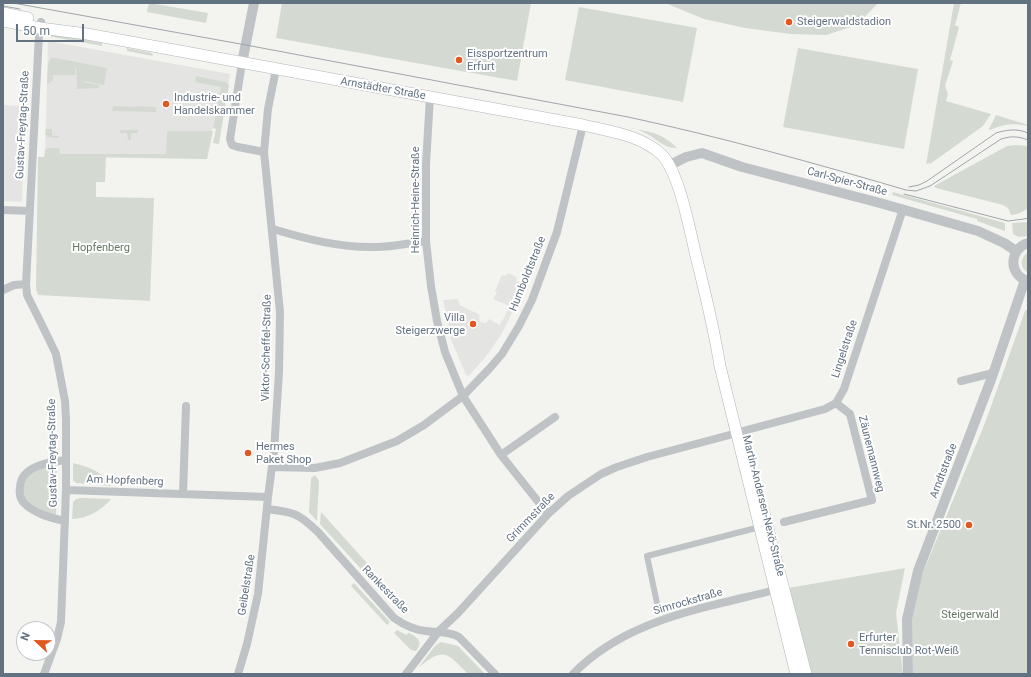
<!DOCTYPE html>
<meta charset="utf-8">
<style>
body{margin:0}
#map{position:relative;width:1031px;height:677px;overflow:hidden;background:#f3f4ef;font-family:Roboto,sans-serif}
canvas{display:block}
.frame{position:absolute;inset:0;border:4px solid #637280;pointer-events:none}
.north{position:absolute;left:16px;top:621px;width:40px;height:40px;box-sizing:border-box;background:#fff;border:1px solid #c1c7cc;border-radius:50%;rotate:292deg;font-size:11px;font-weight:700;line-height:16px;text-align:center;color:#637280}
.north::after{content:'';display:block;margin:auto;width:14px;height:18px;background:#e05923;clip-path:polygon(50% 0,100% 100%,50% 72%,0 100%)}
.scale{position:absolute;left:16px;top:24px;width:68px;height:18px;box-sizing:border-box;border:2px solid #637280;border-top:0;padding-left:5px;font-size:12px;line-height:14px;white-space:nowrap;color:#637280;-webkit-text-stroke:3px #fff;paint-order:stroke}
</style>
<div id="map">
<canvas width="1031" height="677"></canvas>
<div class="frame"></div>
<div class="north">N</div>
<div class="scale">50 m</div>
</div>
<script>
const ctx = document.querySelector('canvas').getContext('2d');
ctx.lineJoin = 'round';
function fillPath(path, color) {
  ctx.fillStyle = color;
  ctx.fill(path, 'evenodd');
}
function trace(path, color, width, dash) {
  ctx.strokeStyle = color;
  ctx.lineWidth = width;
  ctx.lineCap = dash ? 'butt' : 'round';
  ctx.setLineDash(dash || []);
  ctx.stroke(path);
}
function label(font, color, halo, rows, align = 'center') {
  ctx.font = font + ' Roboto,sans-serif';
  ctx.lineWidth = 4;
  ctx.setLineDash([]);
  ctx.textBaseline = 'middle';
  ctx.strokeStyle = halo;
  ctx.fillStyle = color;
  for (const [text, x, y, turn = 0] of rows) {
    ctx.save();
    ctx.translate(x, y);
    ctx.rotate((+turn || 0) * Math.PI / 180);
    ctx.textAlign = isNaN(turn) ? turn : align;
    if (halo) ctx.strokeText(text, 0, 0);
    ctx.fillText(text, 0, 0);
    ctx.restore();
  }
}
fillPath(new Path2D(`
 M 48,41 L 230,74 L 226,101 L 218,100 L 207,159 L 45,157 Z
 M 3,105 L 25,106 L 22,202 L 3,201 Z
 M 508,273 L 517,277 L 516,281 L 526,285 L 501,335 L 487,355 L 469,376 L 466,375 L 452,342 L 443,300 L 458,299 L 460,305 L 480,315 L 479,318 L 480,322 L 486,323 L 489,319 L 500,325 L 502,320 L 503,320 L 509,306 L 493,299 L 497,292 L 495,291 L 502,275 L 506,276 Z`), '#e4e5e3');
fillPath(new Path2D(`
 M 149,3 L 208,13 L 206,23 L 147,12 Z
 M 282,3 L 531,3 L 517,81 L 276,38 Z
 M 665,3 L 878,3 L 857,25 L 826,35 L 790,34 L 745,28 L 704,19 Z
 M 954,3 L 961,3 L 955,25 L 959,27 L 950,60 L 953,61 L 945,86 L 948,94 L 946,101 L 991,114 L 983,126 L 930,164 L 928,163 L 926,165 Z
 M 579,7 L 697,28 L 683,102 L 565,80 Z
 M 48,33 L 102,43 L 102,46 L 53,37 L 47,35 Z
 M 127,48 L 152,53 L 153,56 L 127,51 Z
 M 798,48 L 918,69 L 904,149 L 783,127 Z
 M 51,58 L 56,58 L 107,68 L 104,85 L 84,81 L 83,82 L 99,85 L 99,88 L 77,89 L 76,68 L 75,68 L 75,75 L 53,75 L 53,80 L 47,85 L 48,64 Z
 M 196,76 L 226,82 L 229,86 L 227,96 L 219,95 L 221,87 L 195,82 Z
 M 218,99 L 226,101 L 219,144 L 213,143 L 216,129 L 213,128 Z
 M 113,106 L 135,107 L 136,106 L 156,107 L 156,112 L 112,111 Z
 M 996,115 L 1028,125 L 1028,126 C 1013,123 1003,124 990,130 L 989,129 Z
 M 625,127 C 648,132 660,131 677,148 C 664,149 655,137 643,132 C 638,129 631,128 625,127 Z
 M 46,129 L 52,129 L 52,136 L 60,136 L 58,138 L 47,137 L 45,134 Z
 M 120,130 L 138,130 L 138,133 L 131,133 L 131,140 L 128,140 L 127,133 L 120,133 Z
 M 167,131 L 213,131 L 207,159 L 106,157 L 105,182 L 96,182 L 96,197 L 154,198 L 150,301 L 38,295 L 36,289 L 38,157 L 44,157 L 45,150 L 49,148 L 59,148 L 60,154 L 166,154 Z
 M 1016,145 L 1028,146 L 1028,208 C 1023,212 1017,215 1011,215 L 1008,208 L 1003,205 L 936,188 L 934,186 L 1007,146 Z
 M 893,192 L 1005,223 L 1005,231 L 977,221 L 977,219 L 892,195 Z
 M 1028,222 L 1028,236 L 1019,237 L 1013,234 L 1012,223 Z
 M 1028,252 L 1028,273 C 1019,267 1020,258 1028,252 Z
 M 1028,309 L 1028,674 L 913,674 L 911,619 L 921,577 L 985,423 L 1025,311 Z
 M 73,463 C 88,467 103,471 111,486 L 76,483 L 73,480 Z
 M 50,466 L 57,466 L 56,515 C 47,512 34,509 27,502 C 24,499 23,495 23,491 C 23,475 37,469 50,466 Z
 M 315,475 L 319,481 L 317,521 L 309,512 L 311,478 Z
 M 81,498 L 111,499 C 102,510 87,519 72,519 L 73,502 L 76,499 Z
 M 321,512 L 367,563 L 361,569 L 320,524 Z
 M 905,568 L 896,613 L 903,674 L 810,674 L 788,588 Z
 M 354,583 L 390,622 L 387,625 L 351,586 Z
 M 397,630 L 407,635 L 408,633 C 417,636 424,642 416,651 L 411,650 L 394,633 Z
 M 441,642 L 458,646 L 485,674 L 468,674 C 446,652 444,647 418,668 L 435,646 Z`), '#d4dad1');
const secondary = new Path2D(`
 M 3,13 L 28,18
 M 3,21 L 40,28 L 87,34 L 583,125 C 611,132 641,135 662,155 C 679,172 690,231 696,256 C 705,292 714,329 720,366 L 796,674
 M 763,509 L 806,674`);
trace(secondary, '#b1b6ba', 12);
trace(new Path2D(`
 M 657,603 L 647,556 L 760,527`), '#bfc3c6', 6);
trace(new Path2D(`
 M 41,22 L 39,35 L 26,284 L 27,295 L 42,325 L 56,354 L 65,401 L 66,419 L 66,490 L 61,622 L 57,639 L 44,674
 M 242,63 L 230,139 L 232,145 L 238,147 L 264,152
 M 430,97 L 426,164 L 426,241 L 431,286 L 437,321 L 445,352 L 463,396 L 501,455 L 548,514
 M 3,210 L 30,211
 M 273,229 C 306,239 341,248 376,247 C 393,247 409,243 426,241
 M 3,290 L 14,285 L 26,284
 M 961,381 L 993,373
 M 743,431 L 825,409 L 836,403 L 844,389 L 903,209
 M 501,455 L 555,417
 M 272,467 L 315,468 L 340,463 L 397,441 L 424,425 L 463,396 L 490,368 L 502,354 L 519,326 L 532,300 L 557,232 L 583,125
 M 66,490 L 268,497
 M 183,494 L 186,406
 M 267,509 C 294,512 298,513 318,532 L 394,618 C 404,625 414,630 426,631 C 438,633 448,631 459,637 L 495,674
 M 65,521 C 52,518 35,514 25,504 C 20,500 19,494 20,487 C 21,466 49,462 66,460
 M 784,522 L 872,500 L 850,414 L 836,403
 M 238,674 L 247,644 L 258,594 L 268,497 L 274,451 L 279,372 L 280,312 L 264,152 L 268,109 L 276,69
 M 406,674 L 439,631 L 458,613 L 548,514 L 568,496 L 601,474 L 617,467 L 647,457 L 737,433
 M 573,674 C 626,619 705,608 775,590`), '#bfc3c6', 8);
trace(new Path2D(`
 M 242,63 L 254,3
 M 670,165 L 686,157 L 702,153 L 742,167 L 880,203 L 978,231 L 1004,243 L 1016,251
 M 1028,243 C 1009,249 1008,275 1028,281
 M 908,674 L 907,619 L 918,571 L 992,377 L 1025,280`), '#bfc3c6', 10);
trace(secondary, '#fff', 11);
trace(new Path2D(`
 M 13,3 L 246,45 L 628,117 C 721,137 814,163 906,190 L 916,191 L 930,186 L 1001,139 C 1011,136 1018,136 1028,140
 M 3,6 L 20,9
 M 909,187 L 919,185 L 927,181 L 996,133 C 1006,130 1017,128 1028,133
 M 904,194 L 1008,221 L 1024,219 L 1028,218`), '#a0a5ab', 1);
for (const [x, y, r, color] of [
 [789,22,4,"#e05923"],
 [459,60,4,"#e05923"],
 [166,104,4,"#e05923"],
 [473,324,4,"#e05923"],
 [248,453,4,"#e05923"],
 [969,525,4,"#e05923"],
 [851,644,4,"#e05923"]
]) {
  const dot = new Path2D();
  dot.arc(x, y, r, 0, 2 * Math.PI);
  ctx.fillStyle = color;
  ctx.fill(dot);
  trace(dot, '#fff', 1.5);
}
label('11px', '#637280', '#fff', [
 ["Steigerwaldstadion",797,22],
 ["Eissportzentrum",467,54],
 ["Erfurt",467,67],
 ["Industrie- und",174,98],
 ["Handelskammer",174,111],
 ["Villa",465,318,"right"],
 ["Steigerzwerge",465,331,"right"],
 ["Hermes",256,447],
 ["Paket Shop",256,460],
 ["St.Nr. 2500",961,525,"right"],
 ["Erfurter",859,638],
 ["Tennisclub Rot-Weiß",859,651]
], 'left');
label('11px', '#637280', '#fff', [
 ["Arnstädter Straße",383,89,10],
 ["Gustav-Freytag-Straße",23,125,-87],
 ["Carl-Spier-Straße",847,182,15],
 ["Heinrich-Heine-Straße",416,200,-90],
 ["Humboldtstraße",528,274,-68],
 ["Viktor-Scheffel-Straße",267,348,-89],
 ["Lingelstraße",845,349,-72],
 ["Gustav-Freytag-Straße",53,453,-91],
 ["Zäunemannweg",871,454,76],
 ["Arndtstraße",944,471,-69],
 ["Am Hopfenberg",125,481,2],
 ["Martin-Andersen-Nexö-Straße",763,506,76],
 ["Grimmstraße",531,518,-46],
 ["Geibelstraße",247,585,-81],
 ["Rankestraße",385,590,46],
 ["Simrockstraße",688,602,-16]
]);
label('11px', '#657762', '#fff', [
 ["Hopfenberg",101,248],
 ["Steigerwald",970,615]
]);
</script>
